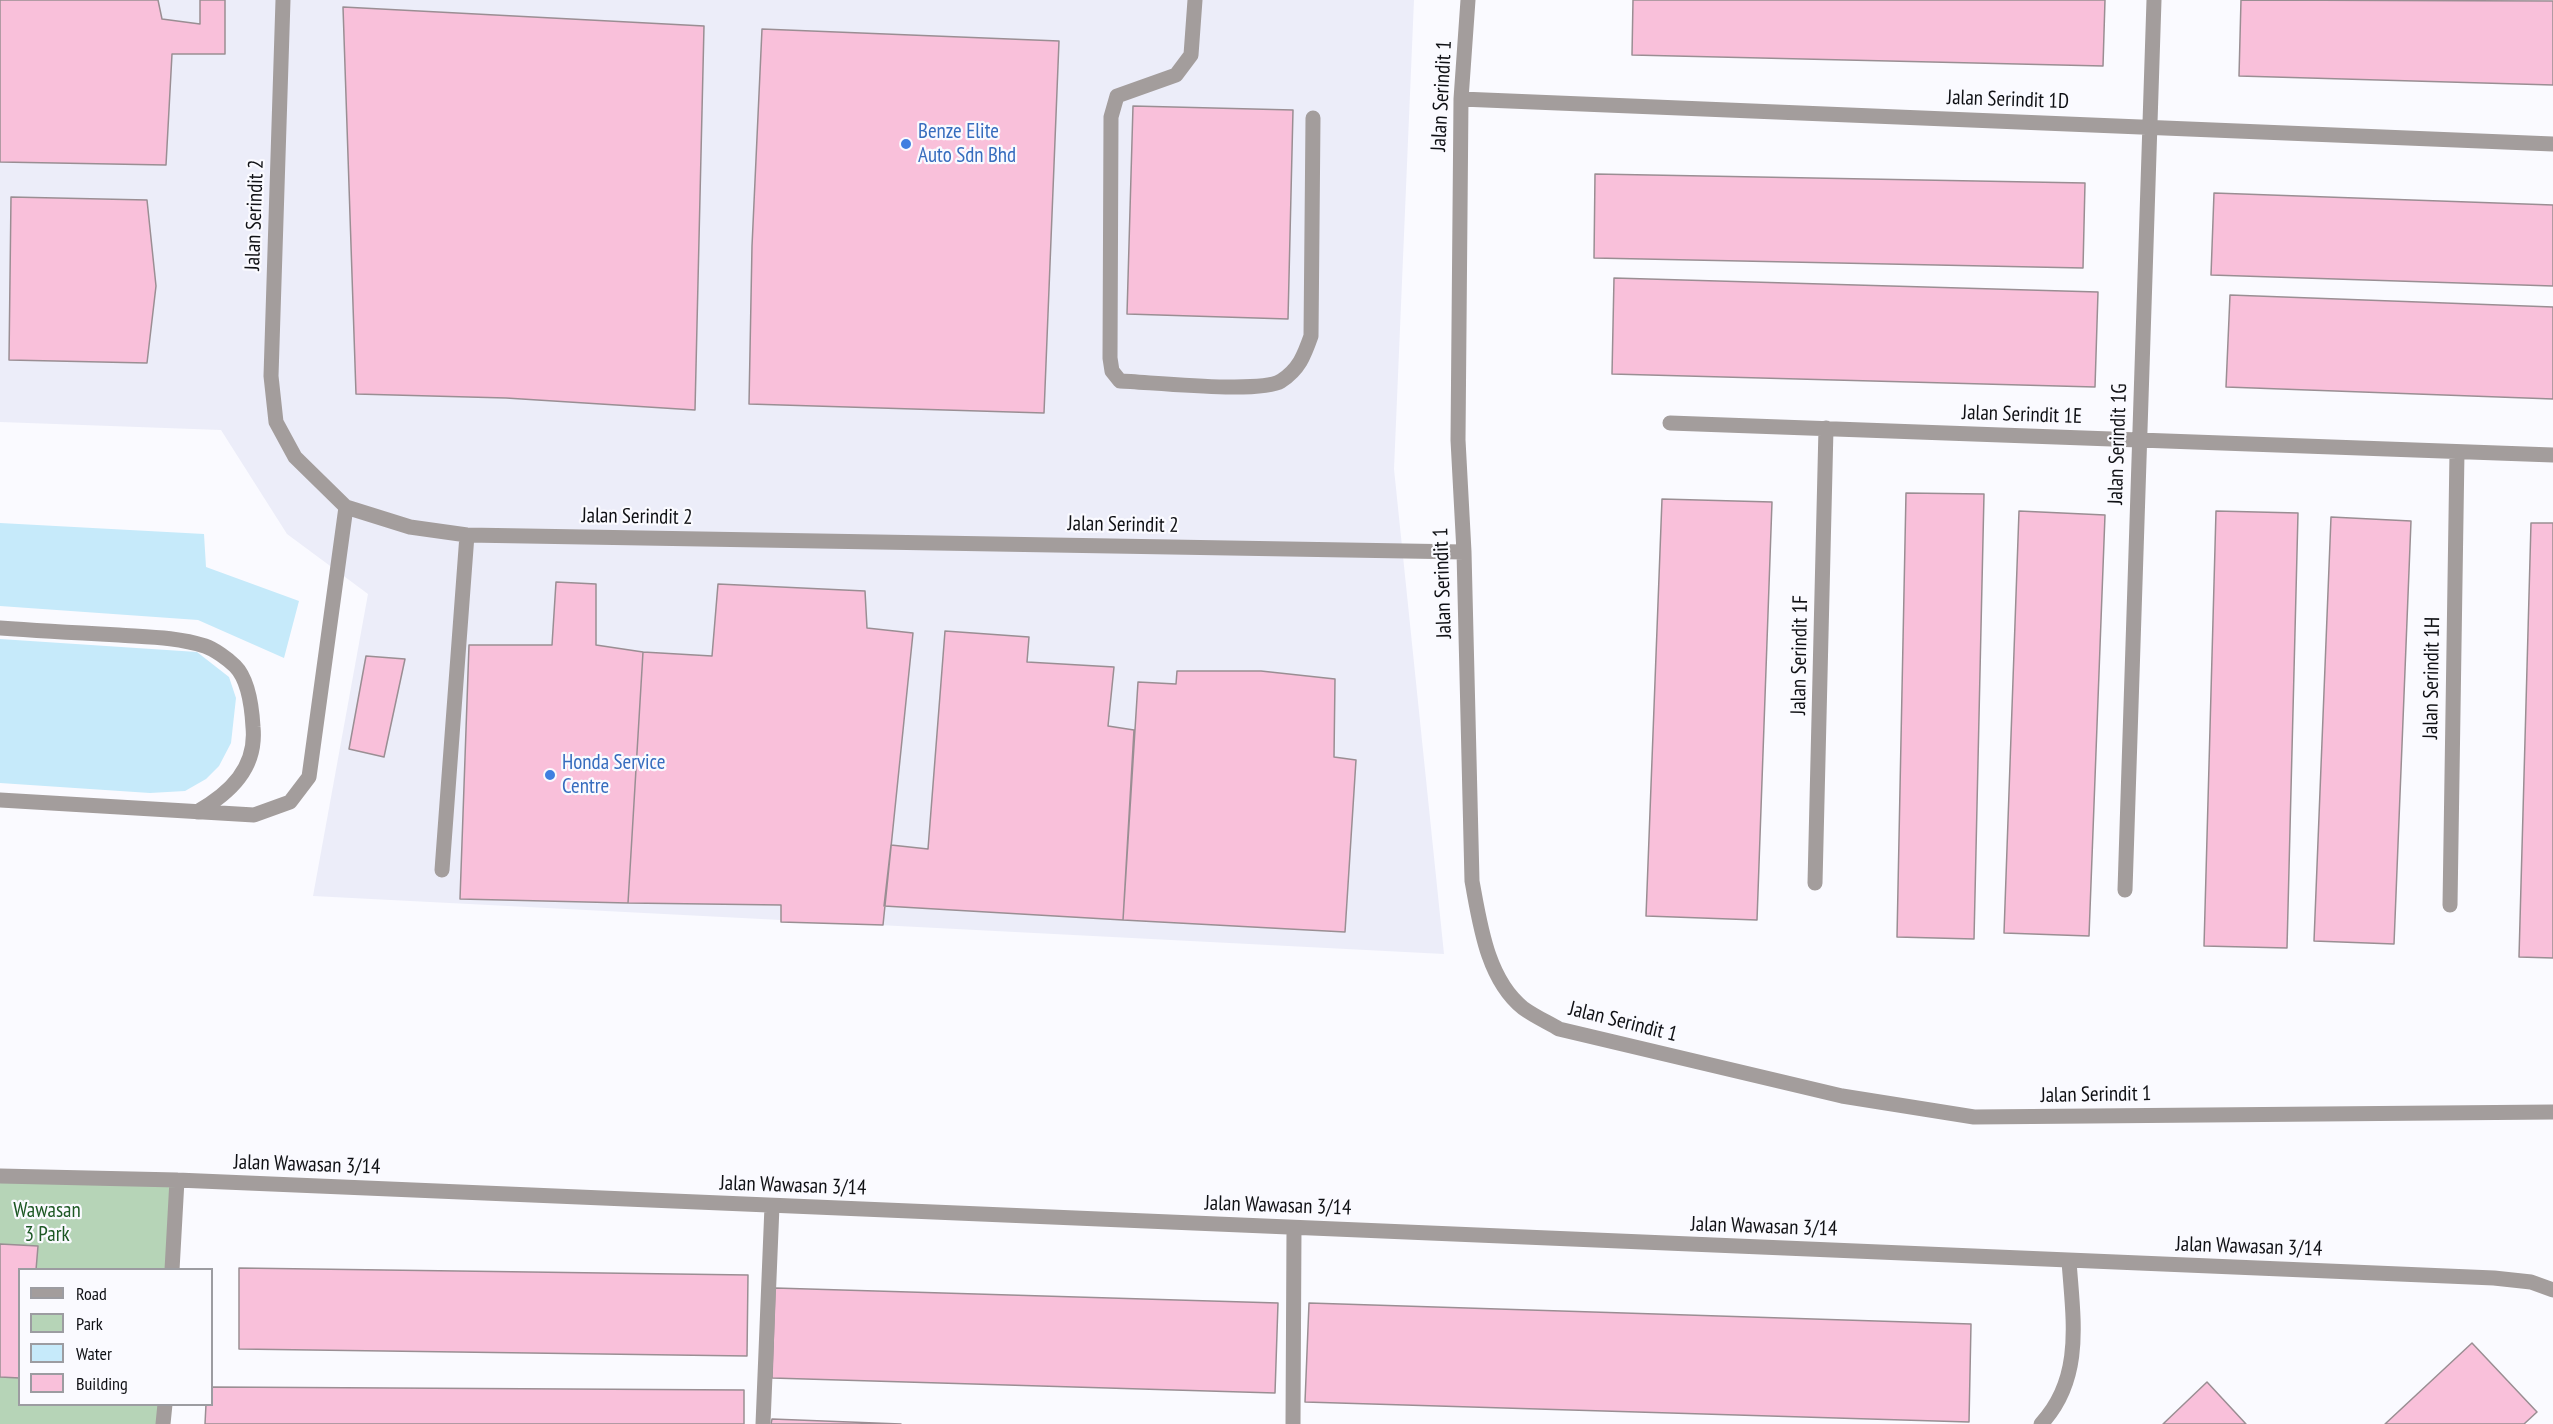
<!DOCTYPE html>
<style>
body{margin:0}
#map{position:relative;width:2553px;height:1424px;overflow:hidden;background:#fafaff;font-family:"PT Sans Narrow",sans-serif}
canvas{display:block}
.legend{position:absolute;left:18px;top:1268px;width:195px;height:138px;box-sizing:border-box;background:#fafaff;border:2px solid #9c9ca1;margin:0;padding:8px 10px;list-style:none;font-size:18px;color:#0f1014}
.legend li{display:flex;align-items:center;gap:12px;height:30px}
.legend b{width:30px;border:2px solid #9c9ca1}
</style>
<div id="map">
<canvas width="2553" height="1424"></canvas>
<ul class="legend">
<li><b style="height:8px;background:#a39d9c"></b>Road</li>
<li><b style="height:16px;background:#b6d4b7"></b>Park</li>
<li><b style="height:16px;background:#c6eafa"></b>Water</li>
<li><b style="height:16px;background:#f9c0da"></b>Building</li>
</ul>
</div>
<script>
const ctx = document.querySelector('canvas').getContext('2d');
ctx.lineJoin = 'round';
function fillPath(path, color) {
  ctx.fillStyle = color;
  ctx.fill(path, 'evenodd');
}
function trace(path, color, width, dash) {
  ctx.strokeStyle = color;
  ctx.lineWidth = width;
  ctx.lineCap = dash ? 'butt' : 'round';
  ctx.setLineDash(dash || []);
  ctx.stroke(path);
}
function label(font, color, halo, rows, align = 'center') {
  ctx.font = font + ' "PT Sans Narrow",sans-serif';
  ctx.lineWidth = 4.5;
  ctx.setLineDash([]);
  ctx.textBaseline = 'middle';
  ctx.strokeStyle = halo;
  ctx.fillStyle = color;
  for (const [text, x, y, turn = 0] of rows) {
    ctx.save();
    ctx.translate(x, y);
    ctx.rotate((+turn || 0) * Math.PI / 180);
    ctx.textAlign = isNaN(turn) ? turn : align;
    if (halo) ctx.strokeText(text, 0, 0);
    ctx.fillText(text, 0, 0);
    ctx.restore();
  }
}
fillPath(new Path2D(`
 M 0,0 L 1414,0 L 1394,469 L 1444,954 L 313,896 L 368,594 L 287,534 L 221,430 L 0,422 Z`), '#ecedf9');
fillPath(new Path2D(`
 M 0,1176 L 177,1180 L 172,1269 L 20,1270 L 20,1404 L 166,1405 L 165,1424 L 0,1424 Z`), '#b6d4b7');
fillPath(new Path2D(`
 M 0,523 L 204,534 L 206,567 L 299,601 L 284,658 L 198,620 L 0,606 Z
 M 0,639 L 197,652 L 229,677 L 236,698 L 231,743 L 219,766 L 206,779 L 185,791 L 150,793 L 0,783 Z`), '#c6eafa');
const building = new Path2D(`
 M 0,0 L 158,0 L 162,19 L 200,24 L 200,0 L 225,0 L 225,54 L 172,54 L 166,165 L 0,162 Z
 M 1633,0 L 2105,0 L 2103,66 L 1632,55 Z
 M 2241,0 L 2553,1 L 2553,85 L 2239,76 Z
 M 343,7 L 704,26 L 695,410 L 506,398 L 356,394 Z
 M 762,29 L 1059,41 L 1044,413 L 749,404 L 752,246 Z
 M 1133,106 L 1293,110 L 1288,319 L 1127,314 Z
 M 1595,174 L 2085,183 L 2083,268 L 1594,258 Z
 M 2214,193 L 2553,205 L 2553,286 L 2211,275 Z
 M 11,197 L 147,200 L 156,286 L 147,363 L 9,360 Z
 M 1614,278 L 2098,292 L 2095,387 L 1612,374 Z
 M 2230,295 L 2553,307 L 2553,399 L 2226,387 Z
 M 1906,493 L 1984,494 L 1974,939 L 1897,937 Z
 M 1662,499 L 1772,502 L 1757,920 L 1646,916 Z
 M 2019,511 L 2105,515 L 2089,936 L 2004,933 Z
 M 2216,511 L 2298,513 L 2287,948 L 2204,946 Z
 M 2331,517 L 2411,521 L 2394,944 L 2314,941 Z
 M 2531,523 L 2553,523 L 2553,958 L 2519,957 Z
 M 556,582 L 596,584 L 596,645 L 643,652 L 628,903 L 460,899 L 469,645 L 552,645 Z
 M 718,584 L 865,591 L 867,628 L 913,633 L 883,925 L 781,922 L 781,905 L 628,903 L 643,652 L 712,656 Z
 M 945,631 L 1029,637 L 1027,662 L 1114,667 L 1108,726 L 1134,730 L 1123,920 L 884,906 L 891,845 L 928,849 Z
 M 366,656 L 405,659 L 384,757 L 349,749 Z
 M 1177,671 L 1261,671 L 1335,679 L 1334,757 L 1356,760 L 1345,932 L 1123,920 L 1138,682 L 1176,684 Z
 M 0,1244 L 38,1246 L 36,1270 L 20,1270 L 20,1378 L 0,1377 Z
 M 239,1268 L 748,1275 L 747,1356 L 239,1349 Z
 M 775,1288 L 1278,1303 L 1275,1393 L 772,1378 Z
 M 1309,1303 L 1971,1324 L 1969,1422 L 1305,1402 Z
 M 2472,1343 L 2537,1412 L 2524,1424 L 2385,1424 Z
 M 2207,1382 L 2246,1424 L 2163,1424 Z
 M 212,1387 L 744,1390 L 744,1424 L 205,1424 L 206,1404 L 212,1404 Z
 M 772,1419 L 901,1424 L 771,1424 Z`);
fillPath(building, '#f9c0da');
trace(building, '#9a8e93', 1.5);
trace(new Path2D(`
 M 283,0 L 271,376 L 276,422 L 295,457 L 346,507 L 410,527 L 467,535 L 1464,552
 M 1195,0 L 1191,55 L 1176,75 L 1117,96 L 1111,117 L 1110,358 L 1112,371 L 1120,381 C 1150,382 1260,394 1281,381 C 1299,369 1304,356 1311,336 L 1313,118
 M 1468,0 L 1461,99 L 1458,440 L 1464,552 L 1472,881 C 1480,924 1487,979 1523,1008 C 1534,1016 1547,1022 1559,1029 L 1842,1096 L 1974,1117 L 2553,1112
 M 1461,99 L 2553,144
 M 1670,423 L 2553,455
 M 0,628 C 40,631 79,633 119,635 C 148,637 177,637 205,646 C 214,649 228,659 235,666 C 249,680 252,709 253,727 C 257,768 230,793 197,812
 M 0,800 L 254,815 L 290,802 L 309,777 L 346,507
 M 442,870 L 467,535
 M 1815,883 L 1826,428
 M 2125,890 L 2154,0
 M 2450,905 L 2457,452
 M 0,1176 L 177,1180 L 2494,1278 L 2531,1282 L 2553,1290
 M 172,1270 L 177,1180
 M 163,1424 L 165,1404
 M 763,1424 L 772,1206
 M 1293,1424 L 1294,1228
 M 2041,1424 C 2084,1378 2073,1319 2069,1261`), '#a39d9c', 15);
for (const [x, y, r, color] of [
 [906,144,6,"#3f7fe0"],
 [550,775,6,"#3f7fe0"]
]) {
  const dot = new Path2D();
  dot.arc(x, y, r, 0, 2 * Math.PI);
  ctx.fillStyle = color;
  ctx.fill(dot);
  trace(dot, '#fafaff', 2);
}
label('21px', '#0f1014', '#fafaff', [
 ["Jalan Serindit 1",1442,96,-87],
 ["Jalan Serindit 1D",2008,100,2],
 ["Jalan Serindit 2",255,215,-88],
 ["Jalan Serindit 1E",2022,415,2],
 ["Jalan Serindit 1G",2118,444,-88],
 ["Jalan Serindit 2",637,517,1],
 ["Jalan Serindit 2",1123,525,1],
 ["Jalan Serindit 1",1443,583,-92],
 ["Jalan Serindit 1F",1800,655,-89],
 ["Jalan Serindit 1H",2432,678,-89],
 ["Jalan Serindit 1",1623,1022,14],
 ["Jalan Serindit 1",2096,1095,-1],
 ["Jalan Wawasan 3/14",307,1165,2],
 ["Jalan Wawasan 3/14",793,1186,2],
 ["Jalan Wawasan 3/14",1278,1206,2],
 ["Jalan Wawasan 3/14",1764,1227,2],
 ["Jalan Wawasan 3/14",2249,1247,2]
]);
label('21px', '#366cbe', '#fafaff', [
 ["Benze Elite",918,132],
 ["Auto Sdn Bhd",918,156],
 ["Honda Service",562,763],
 ["Centre",562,787]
], 'left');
label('21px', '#1d5824', '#fafaff', [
 ["Wawasan",47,1211],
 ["3 Park",47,1235]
]);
</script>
